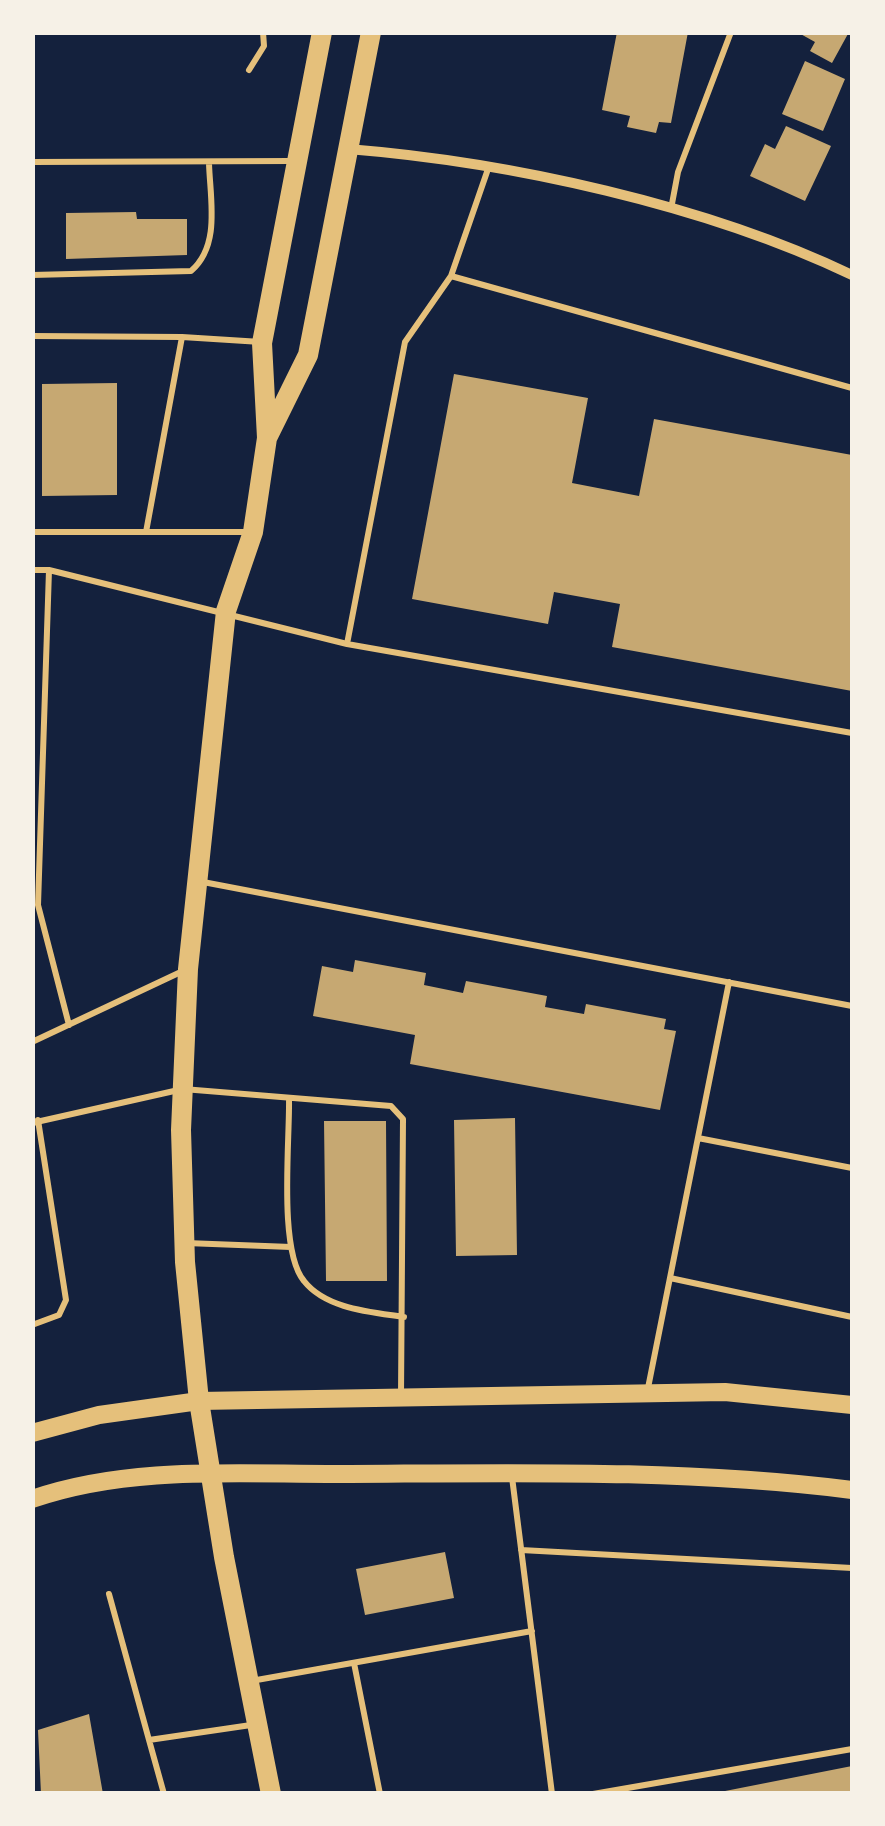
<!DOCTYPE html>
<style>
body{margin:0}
#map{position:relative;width:885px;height:1826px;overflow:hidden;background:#14213d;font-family:"PT Sans",sans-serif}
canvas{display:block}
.frame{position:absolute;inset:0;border:35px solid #f6f1e7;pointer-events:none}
</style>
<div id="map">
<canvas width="885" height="1826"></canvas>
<div class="frame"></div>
</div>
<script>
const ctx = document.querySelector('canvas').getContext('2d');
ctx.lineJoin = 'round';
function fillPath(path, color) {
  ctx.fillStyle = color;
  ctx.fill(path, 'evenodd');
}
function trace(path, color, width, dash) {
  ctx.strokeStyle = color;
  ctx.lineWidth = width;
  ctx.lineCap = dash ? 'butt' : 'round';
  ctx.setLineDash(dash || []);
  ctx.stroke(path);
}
fillPath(new Path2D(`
 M 617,32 L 688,32 L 671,123 L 659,122 L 656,133 L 627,127 L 630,116 L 602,110 Z
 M 797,32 L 849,32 L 832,63 L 810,51 L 815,42 Z
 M 805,61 L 845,79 L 823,131 L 782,114 Z
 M 786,126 L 831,146 L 805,201 L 750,176 L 765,144 L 775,149 Z
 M 136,212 L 137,219 L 187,219 L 187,255 L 66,259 L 66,213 Z
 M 454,374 L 588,398 L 572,483 L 639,496 L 654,419 L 852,455 L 852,691 L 612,647 L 620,604 L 554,592 L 548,624 L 412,599 Z
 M 117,383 L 117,495 L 42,496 L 42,384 Z
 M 355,960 L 426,973 L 424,985 L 463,993 L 466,981 L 547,996 L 545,1007 L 584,1014 L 586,1004 L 666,1019 L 664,1029 L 676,1031 L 660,1110 L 410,1064 L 415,1035 L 313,1016 L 322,966 L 353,972 Z
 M 515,1118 L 517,1255 L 456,1256 L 454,1120 Z
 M 324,1121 L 386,1121 L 387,1281 L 326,1281 Z
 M 445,1552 L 454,1598 L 365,1615 L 356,1569 Z
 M 89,1714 L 103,1794 L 41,1794 L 38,1730 Z
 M 852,1766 L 852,1794 L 720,1794 L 720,1792 Z`), '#c6a872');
trace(new Path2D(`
 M 249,70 L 264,46 L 263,32
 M 32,162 L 291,161
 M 671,209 L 678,172 L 731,32
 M 32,275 L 191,271 C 221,245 210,199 209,163
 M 451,276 L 852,388
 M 32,336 L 182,337
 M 32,532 L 247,532
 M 146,532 L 182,337 L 261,342
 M 32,570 L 49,570 L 38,905 L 69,1025
 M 49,570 L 347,644 L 852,733
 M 347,644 L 405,342 L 451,276 L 488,169
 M 203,882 L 852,1006
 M 32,1042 L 185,970
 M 289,1098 C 290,1140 278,1250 304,1281 C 326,1309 371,1312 404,1317
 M 32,1123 L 183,1089 L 391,1106 L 403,1119 L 401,1396
 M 698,1138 L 852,1168
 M 186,1243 L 291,1247
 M 670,1278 L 852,1317
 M 32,1325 L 59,1315 L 66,1300 L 38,1120
 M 647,1393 L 729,982
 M 512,1477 L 552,1794
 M 521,1550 L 852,1568
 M 109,1594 L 149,1740 L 251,1725
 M 354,1663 L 380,1794
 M 251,1681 L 532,1631
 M 149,1740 L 164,1794
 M 593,1794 L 852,1749`), '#e5c07b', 6);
trace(new Path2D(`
 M 348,149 C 510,162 706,205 852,275`), '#e5c07b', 10);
trace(new Path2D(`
 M 32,1433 L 99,1415 L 199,1401 L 725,1392 L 852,1405
 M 32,1499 C 133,1464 245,1475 350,1474 C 518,1473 686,1469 852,1490`), '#e5c07b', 18);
trace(new Path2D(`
 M 322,32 L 262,343 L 267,438 L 308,355 L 371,32
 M 267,438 L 253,532 L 226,611 L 188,969 L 181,1130 L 185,1262 L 199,1401 L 224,1557 L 271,1794`), '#e5c07b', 20);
</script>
